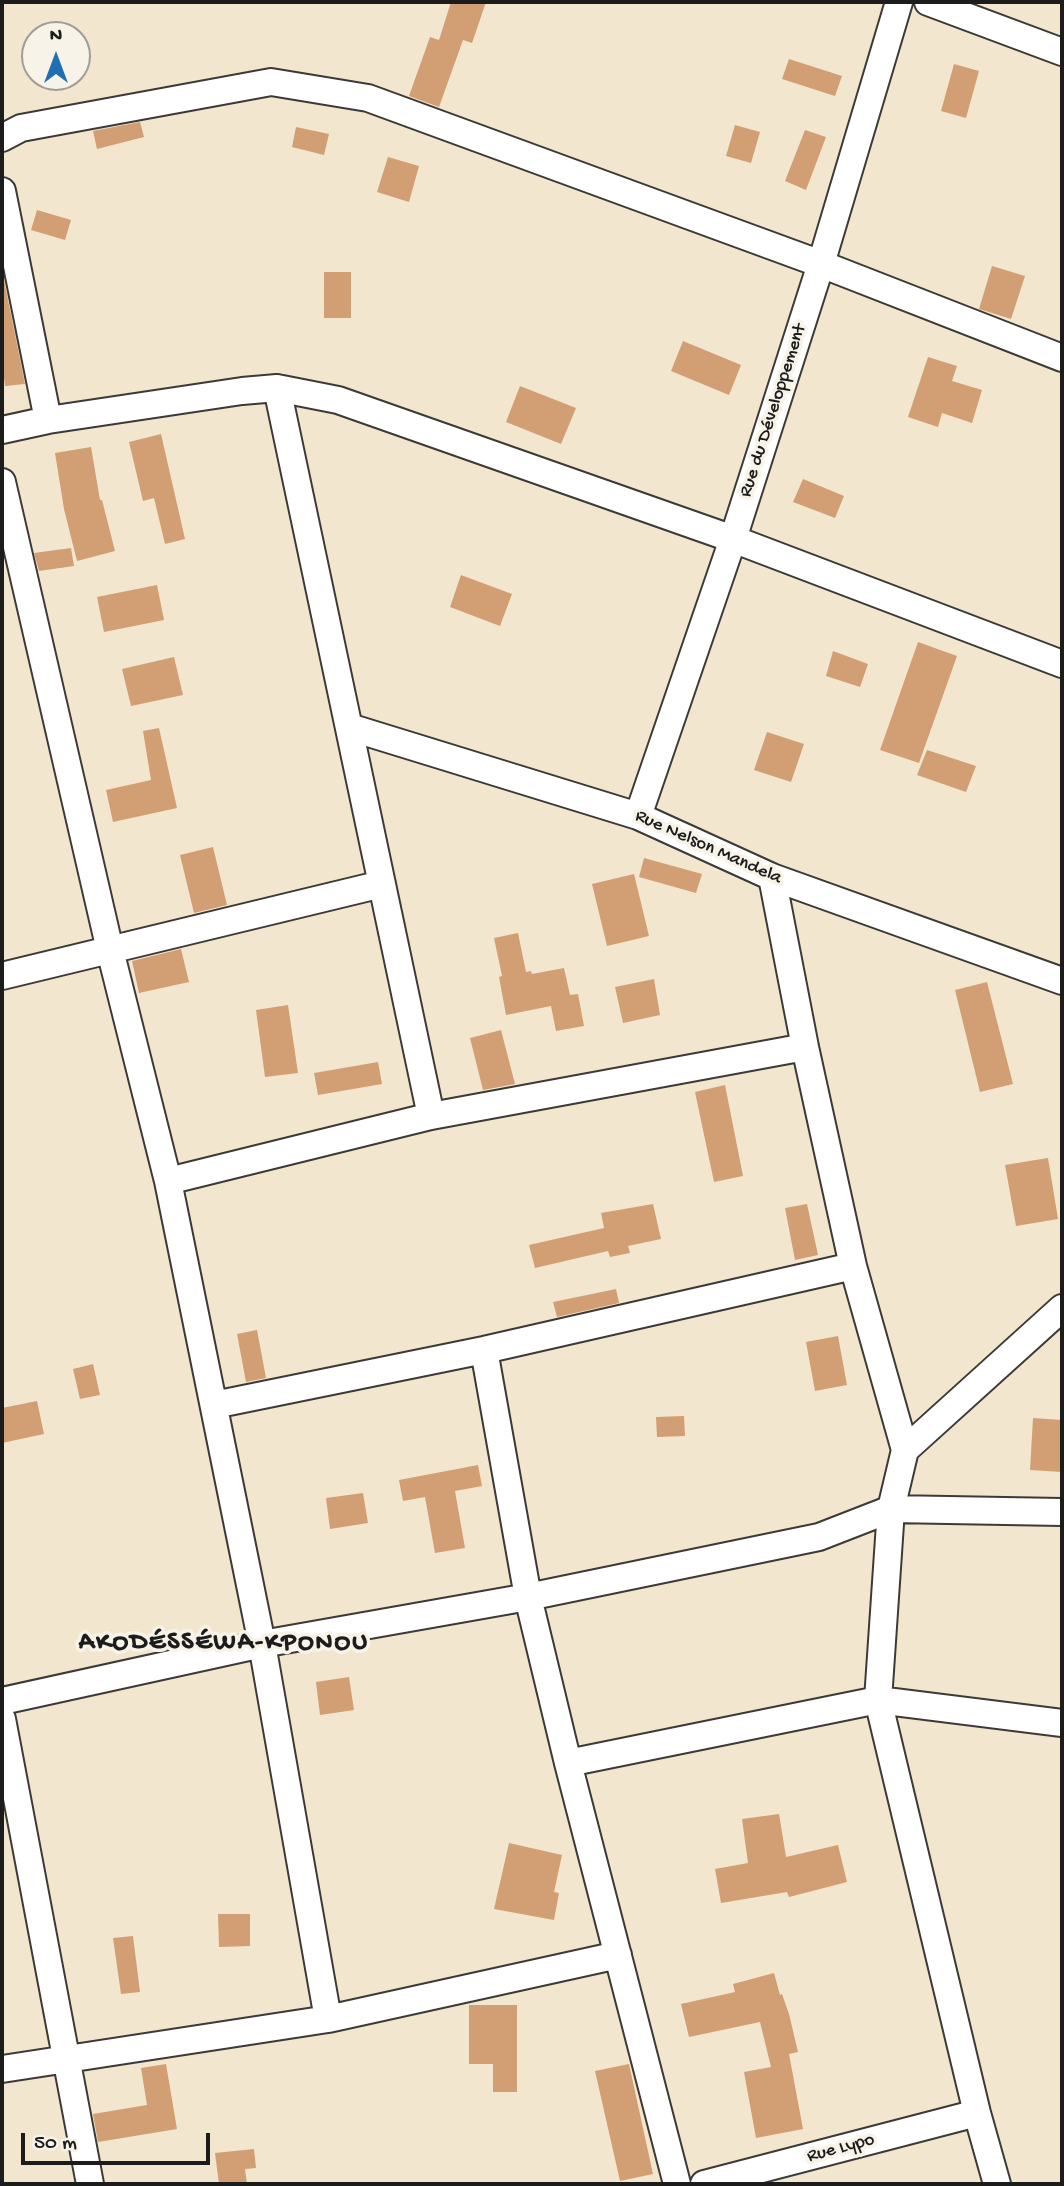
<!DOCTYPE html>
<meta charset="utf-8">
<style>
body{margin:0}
#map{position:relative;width:1064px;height:2186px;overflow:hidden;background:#f2e6ce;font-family:"Gochi Hand",sans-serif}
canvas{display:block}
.frame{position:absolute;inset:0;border:4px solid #1c1c1c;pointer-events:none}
.north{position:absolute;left:21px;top:21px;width:70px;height:70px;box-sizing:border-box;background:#f7f3e8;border:2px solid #9f9d96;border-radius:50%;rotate:0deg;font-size:19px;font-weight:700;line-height:28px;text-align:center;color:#1c1c1c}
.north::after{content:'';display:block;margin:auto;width:24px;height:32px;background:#1f6fb2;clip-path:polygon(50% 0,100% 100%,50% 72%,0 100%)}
.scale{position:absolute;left:21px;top:2133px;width:189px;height:32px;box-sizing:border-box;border:4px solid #1c1c1c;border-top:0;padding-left:9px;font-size:21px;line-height:24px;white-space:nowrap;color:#1c1c1c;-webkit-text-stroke:5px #f7f3e8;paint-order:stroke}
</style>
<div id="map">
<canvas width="1064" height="2186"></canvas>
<div class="frame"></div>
<div class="north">N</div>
<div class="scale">50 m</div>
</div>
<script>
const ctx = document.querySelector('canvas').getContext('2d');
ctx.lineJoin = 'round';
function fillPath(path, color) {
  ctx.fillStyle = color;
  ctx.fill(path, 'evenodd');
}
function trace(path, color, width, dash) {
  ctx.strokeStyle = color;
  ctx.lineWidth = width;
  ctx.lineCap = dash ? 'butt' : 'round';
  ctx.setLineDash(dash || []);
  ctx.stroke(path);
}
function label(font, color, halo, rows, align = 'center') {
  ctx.font = font + ' "Gochi Hand",sans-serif';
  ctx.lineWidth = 7;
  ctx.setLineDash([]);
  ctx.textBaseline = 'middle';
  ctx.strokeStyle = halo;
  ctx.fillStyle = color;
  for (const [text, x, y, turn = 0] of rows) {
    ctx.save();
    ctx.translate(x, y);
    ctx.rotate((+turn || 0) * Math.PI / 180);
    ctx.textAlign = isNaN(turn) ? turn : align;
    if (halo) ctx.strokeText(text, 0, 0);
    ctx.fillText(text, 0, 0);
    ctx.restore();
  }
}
fillPath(new Path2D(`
 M 451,2 L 486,2 L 472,43 L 463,40 L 439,107 L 409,96 L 430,37 L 439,40 Z
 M 789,59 L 842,76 L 835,96 L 782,79 Z
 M 954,64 L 979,71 L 966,118 L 941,111 Z
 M 140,122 L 144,137 L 97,149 L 93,131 Z
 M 735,125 L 760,132 L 751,163 L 726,156 Z
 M 296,127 L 329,134 L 324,155 L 292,147 Z
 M 805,130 L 826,137 L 806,190 L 785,181 Z
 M 388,157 L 419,166 L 409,202 L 377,192 Z
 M 37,210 L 71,220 L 65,240 L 31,230 Z
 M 992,266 L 1025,276 L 1011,319 L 979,309 Z
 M 2,270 L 25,384 L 5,386 L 2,360 Z
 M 324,272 L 351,272 L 351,318 L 324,318 Z
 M 683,341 L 741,365 L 729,395 L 671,371 Z
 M 928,357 L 957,366 L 952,381 L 982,390 L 972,423 L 942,413 L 938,427 L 908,417 Z
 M 520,386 L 576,408 L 561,444 L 506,422 Z
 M 161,434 L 185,539 L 165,544 L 154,498 L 143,501 L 129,442 Z
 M 91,447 L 100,500 L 102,500 L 115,551 L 77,561 L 64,509 L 55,453 Z
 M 803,479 L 844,496 L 835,518 L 793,502 Z
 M 71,548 L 74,566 L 39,571 L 34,553 Z
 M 461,575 L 512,594 L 500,626 L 450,607 Z
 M 157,585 L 164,620 L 104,632 L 97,597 Z
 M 918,642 L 957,656 L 919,763 L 880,750 Z
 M 833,651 L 868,664 L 860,687 L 826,676 Z
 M 174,657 L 183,695 L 131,706 L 122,669 Z
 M 159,728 L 177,808 L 113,822 L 106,790 L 151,780 L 143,731 Z
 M 767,732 L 804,744 L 791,782 L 754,770 Z
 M 927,750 L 976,766 L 966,792 L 917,775 Z
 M 213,847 L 227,905 L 194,913 L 180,855 Z
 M 644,858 L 702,874 L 696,893 L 639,877 Z
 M 634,874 L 649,936 L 607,946 L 592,884 Z
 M 518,933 L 526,972 L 531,971 L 532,974 L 564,968 L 570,995 L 578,994 L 584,1026 L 556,1031 L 551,1006 L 506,1015 L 499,977 L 502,976 L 494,938 Z
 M 181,949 L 189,982 L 139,993 L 132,961 Z
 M 654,979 L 660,1015 L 623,1023 L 615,987 Z
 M 987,982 L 1013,1084 L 980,1092 L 955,990 Z
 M 288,1005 L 298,1073 L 265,1077 L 256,1010 Z
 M 501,1030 L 515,1084 L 483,1090 L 470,1038 Z
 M 378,1062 L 382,1084 L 318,1095 L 314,1073 Z
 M 725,1085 L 743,1176 L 714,1182 L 695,1092 Z
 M 1048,1158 L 1058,1219 L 1016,1226 L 1005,1165 Z
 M 653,1204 L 661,1239 L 628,1246 L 630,1253 L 610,1257 L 608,1251 L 535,1268 L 529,1245 L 604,1228 L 601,1213 Z
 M 807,1204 L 818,1255 L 795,1260 L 785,1208 Z
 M 616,1289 L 619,1303 L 557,1317 L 553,1302 Z
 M 257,1330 L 266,1378 L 246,1382 L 237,1334 Z
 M 838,1336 L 847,1385 L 815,1391 L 806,1342 Z
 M 93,1364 L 100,1395 L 80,1399 L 73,1369 Z
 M 37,1401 L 44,1434 L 2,1443 L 2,1408 Z
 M 684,1416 L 685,1436 L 657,1437 L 656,1417 Z
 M 1033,1418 L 1062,1420 L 1062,1472 L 1030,1470 Z
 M 478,1465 L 482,1486 L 455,1491 L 465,1548 L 435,1553 L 425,1497 L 403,1501 L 399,1480 Z
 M 363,1493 L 368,1523 L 330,1529 L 326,1498 Z
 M 349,1677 L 354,1710 L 320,1715 L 316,1682 Z
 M 779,1814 L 786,1857 L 838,1845 L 847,1882 L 789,1897 L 787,1892 L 721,1903 L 715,1869 L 748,1863 L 742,1819 Z
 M 509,1843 L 562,1855 L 554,1892 L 559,1893 L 554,1920 L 494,1909 Z
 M 218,1914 L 250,1914 L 250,1946 L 219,1947 Z
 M 133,1936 L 140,1992 L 121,1994 L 113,1938 Z
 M 774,1973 L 780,1995 L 782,1994 L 789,2014 L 798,2052 L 789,2054 L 803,2129 L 756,2138 L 744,2072 L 771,2067 L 760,2022 L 689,2037 L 681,2004 L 735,1992 L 733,1984 Z
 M 469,2005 L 517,2005 L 517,2092 L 493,2092 L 493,2064 L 469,2064 Z
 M 166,2064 L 177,2129 L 98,2142 L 93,2114 L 147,2105 L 141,2068 Z
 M 629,2064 L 653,2174 L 620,2181 L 595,2071 Z
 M 254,2149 L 256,2168 L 245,2169 L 247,2184 L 219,2184 L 215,2153 Z`), '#d29f74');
const minor = new Path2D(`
 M 928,2 L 1062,52
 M 2,138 L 21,128 L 271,82 L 368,98 L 821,264 L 1062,358
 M 2,191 L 48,420
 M 277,388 L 431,1116
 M 2,430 L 48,420 L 242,391 L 277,388 L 338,400 L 733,539 L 1062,664
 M 2,482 L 110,950 L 168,1181 L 262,1644 L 328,2019
 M 349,727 L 638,816 L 772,877 L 1062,981
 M 638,816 L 733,539 L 821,264 L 899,2
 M 772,877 L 805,1047 L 853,1266 L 905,1450 L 891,1509 L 878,1700 L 977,2113 L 997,2184
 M 2,976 L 382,884
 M 168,1181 L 431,1116 L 805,1047
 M 484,1350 L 528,1597 L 568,1763 L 677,2184
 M 214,1405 L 484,1350 L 853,1266
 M 905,1450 L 1062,1308
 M 2,1701 L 262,1644 L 528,1597 L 819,1537 L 891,1509 L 1062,1512
 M 2,1719 L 90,2184
 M 568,1763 L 878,1700 L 1062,1723
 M 2,2069 L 328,2019 L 618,1955
 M 704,2184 L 977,2113`);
trace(minor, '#3c3a37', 30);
trace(minor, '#fff', 26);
label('19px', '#1c1c1c', '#f7f3e8', [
 ["Rue du Développement",774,411,-72],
 ["Rue Nelson Mandela",708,848,24],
 ["Rue Lypo",841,2149,-15]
]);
ctx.letterSpacing = '2px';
label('bold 26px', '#1c1c1c', '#f7f3e8', [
 ["AKODÉSSÉWA-KPONOU",224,1644]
]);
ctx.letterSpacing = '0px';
</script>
